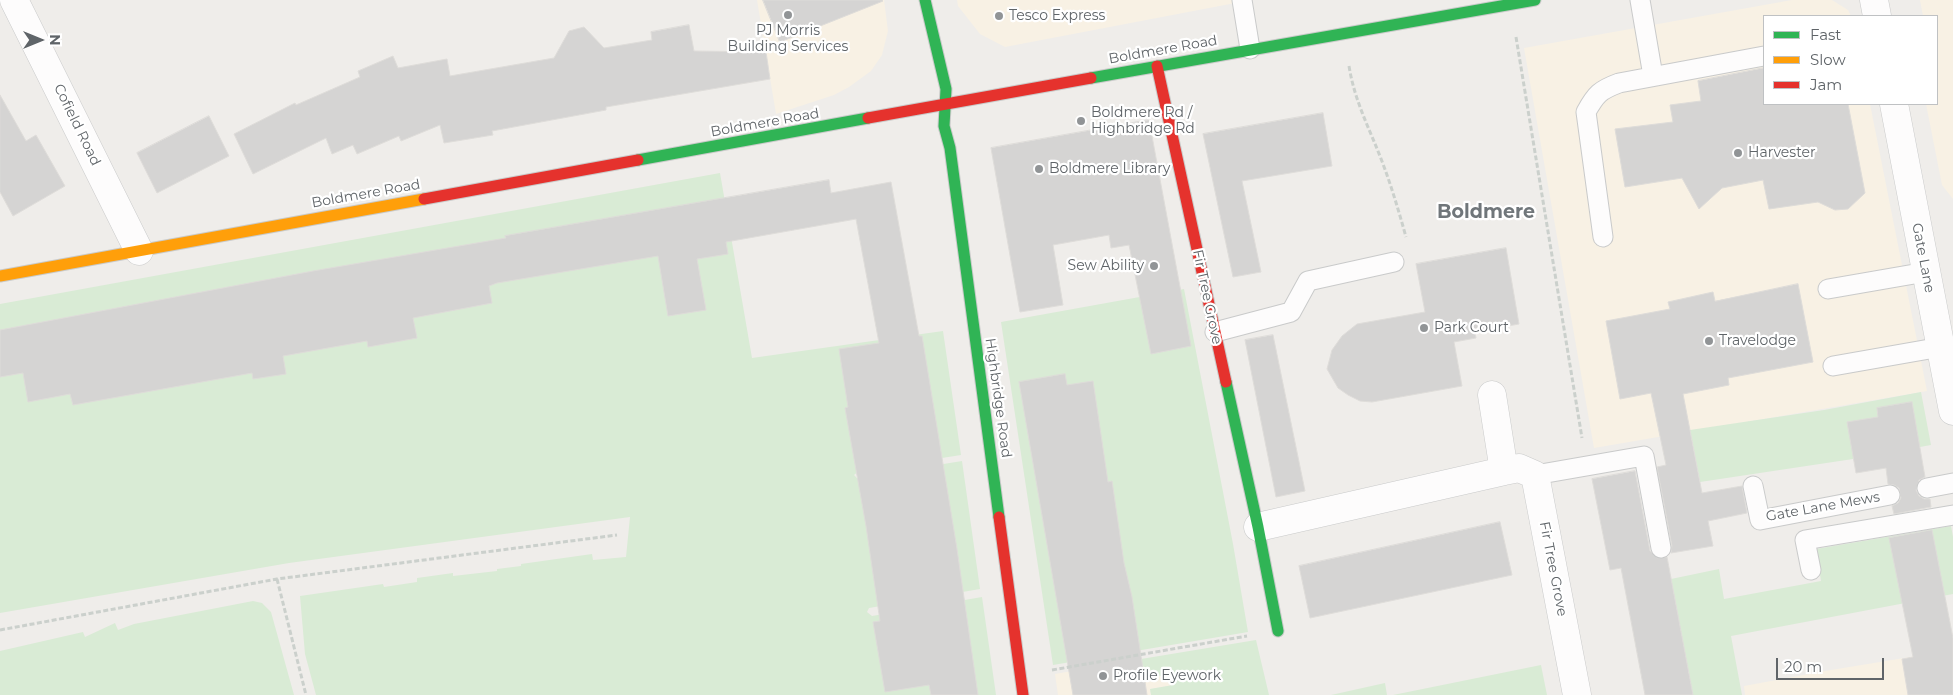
<!DOCTYPE html>
<style>
body{margin:0}
#map{position:relative;width:1953px;height:695px;overflow:hidden;background:#efedea;font-family:Montserrat,sans-serif}
canvas{display:block}
.legend{position:absolute;left:1763px;top:15px;width:175px;height:90px;box-sizing:border-box;background:#fff;border:1px solid #bfc1c3;margin:0;padding:6px 9px;list-style:none;font-size:15px;color:#5f6468}
.legend li{display:flex;align-items:center;gap:10px;height:25px}
.legend b{width:25px;border:1px solid #bfc1c3}
.north{position:absolute;left:15px;top:15px;width:50px;height:50px;-webkit-text-stroke:4px #fff;paint-order:stroke;rotate:90deg;font-size:14px;font-weight:700;line-height:20px;text-align:center;color:#5f6468}
.north::after{content:'';display:block;margin:auto;width:18px;height:22px;background:#5f6468;clip-path:polygon(50% 0,100% 100%,50% 72%,0 100%)}
.scale{position:absolute;left:1776px;top:658px;width:108px;height:22px;box-sizing:border-box;border:2px solid #5f6468;border-top:0;padding-left:6px;font-size:15px;line-height:18px;white-space:nowrap;color:#5f6468;-webkit-text-stroke:4px #fff;paint-order:stroke}
</style>
<div id="map">
<canvas width="1953" height="695"></canvas>
<ul class="legend">
<li><b style="height:6px;background:#30b455"></b>Fast</li>
<li><b style="height:6px;background:#ff9f0a"></b>Slow</li>
<li><b style="height:6px;background:#e5322d"></b>Jam</li>
</ul>
<div class="north">N</div>
<div class="scale">20 m</div>
</div>
<script>
const ctx = document.querySelector('canvas').getContext('2d');
ctx.lineJoin = 'round';
function fillPath(path, color) {
  ctx.fillStyle = color;
  ctx.fill(path, 'evenodd');
}
function trace(path, color, width, dash) {
  ctx.strokeStyle = color;
  ctx.lineWidth = width;
  ctx.lineCap = dash ? 'butt' : 'round';
  ctx.setLineDash(dash || []);
  ctx.stroke(path);
}
function label(font, color, halo, rows, align = 'center') {
  ctx.font = font + ' Montserrat,sans-serif';
  ctx.lineWidth = 4.5;
  ctx.setLineDash([]);
  ctx.textBaseline = 'middle';
  ctx.strokeStyle = halo;
  ctx.fillStyle = color;
  for (const [text, x, y, turn = 0] of rows) {
    ctx.save();
    ctx.translate(x, y);
    ctx.rotate((+turn || 0) * Math.PI / 180);
    ctx.textAlign = isNaN(turn) ? turn : align;
    if (halo) ctx.strokeText(text, 0, 0);
    ctx.fillText(text, 0, 0);
    ctx.restore();
  }
}
fillPath(new Path2D(`
 M 757,0 L 884,0 L 888,31 L 882,55 L 871,71 L 849,87 L 834,95 L 776,114 Z
 M 957,0 L 1251,0 L 1005,47 L 980,34 L 958,6 Z
 M 1792,0 L 1832,0 L 1848,10 L 1851,16 L 1764,16 L 1764,104 L 1870,104 L 1927,391 L 1594,448 L 1524,48 Z
 M 1920,0 L 1953,0 L 1953,199 L 1942,185 L 1926,104 L 1937,104 L 1937,16 L 1923,16 Z
 M 1953,650 L 1953,695 L 1745,695 L 1744,686 L 1825,671 Z
 M 1135,660 L 1171,674 L 1173,685 L 1150,689 L 1151,695 L 1058,695 L 1055,674 Z`), '#f8f1e4');
fillPath(new Path2D(`
 M 720,173 L 752,358 L 943,331 L 961,455 L 859,471 L 854,475 L 857,478 L 962,461 L 980,589 L 869,608 L 867,612 L 872,616 L 982,597 L 996,695 L 316,695 L 305,654 L 300,596 L 383,584 L 384,587 L 417,582 L 417,578 L 453,573 L 453,576 L 497,571 L 497,569 L 521,566 L 521,564 L 592,554 L 593,560 L 626,557 L 630,517 L 289,563 L 0,613 L 0,304 Z
 M 1184,289 L 1233,544 L 1248,632 L 1053,665 L 1001,322 Z
 M 1921,392 L 1931,445 L 1853,459 L 1700,482 L 1690,430 L 1824,410 Z
 M 1951,526 L 1953,537 L 1953,594 L 1731,636 L 1742,695 L 1693,695 L 1671,579 L 1719,569 L 1724,599 L 1821,581 L 1816,549 Z
 M 253,601 L 262,603 L 271,612 L 294,695 L 0,695 L 0,651 L 83,632 L 85,637 L 115,623 L 118,630 L 134,624 Z
 M 1256,640 L 1269,695 L 1151,695 L 1150,689 L 1173,685 L 1171,674 L 1138,680 L 1135,660 Z
 M 1541,665 L 1547,695 L 1393,695 Z
 M 1385,683 L 1387,695 L 1331,695 Z`), '#d9ebd5');
const building = new Path2D(`
 M 763,0 L 882,0 L 883,1 L 780,42 Z
 M 689,25 L 694,51 L 766,52 L 770,79 L 606,107 L 606,110 L 492,131 L 493,135 L 444,143 L 440,125 L 401,141 L 399,136 L 357,154 L 353,145 L 332,154 L 326,138 L 253,174 L 234,134 L 295,103 L 296,105 L 360,77 L 358,71 L 393,56 L 398,68 L 447,59 L 450,76 L 554,58 L 569,31 L 584,27 L 604,48 L 652,40 L 651,32 Z
 M 1764,68 L 1764,104 L 1848,104 L 1865,193 L 1848,209 L 1835,210 L 1818,202 L 1769,209 L 1763,180 L 1722,188 L 1699,209 L 1682,178 L 1625,187 L 1615,129 L 1673,122 L 1670,105 L 1701,101 L 1698,81 Z
 M 0,95 L 26,141 L 36,135 L 65,186 L 13,216 L 0,192 Z
 M 1323,113 L 1332,166 L 1242,181 L 1261,272 L 1233,277 L 1203,134 Z
 M 209,116 L 229,156 L 157,193 L 137,153 Z
 M 1149,120 L 1191,346 L 1151,354 L 1129,245 L 1111,248 L 1109,235 L 1053,245 L 1063,305 L 1020,312 L 991,148 Z
 M 829,180 L 831,193 L 891,182 L 919,336 L 922,336 L 957,549 L 978,695 L 931,695 L 929,685 L 885,692 L 873,622 L 880,621 L 866,526 L 845,408 L 848,407 L 839,349 L 879,343 L 856,219 L 726,242 L 728,254 L 697,259 L 706,310 L 668,316 L 658,256 L 497,283 L 489,286 L 492,303 L 413,318 L 417,338 L 368,347 L 367,341 L 283,356 L 286,374 L 253,379 L 252,373 L 73,405 L 70,394 L 28,402 L 23,373 L 0,377 L 0,330 L 313,271 L 506,238 L 505,236 Z
 M 1506,248 L 1519,324 L 1475,332 L 1476,338 L 1454,342 L 1462,386 L 1372,402 L 1360,401 L 1348,395 L 1338,388 L 1327,369 L 1332,350 L 1342,336 L 1357,324 L 1425,312 L 1416,264 Z
 M 1798,284 L 1813,362 L 1728,378 L 1729,385 L 1683,394 L 1702,493 L 1742,486 L 1747,513 L 1708,521 L 1713,546 L 1671,553 L 1672,546 L 1657,467 L 1666,465 L 1651,393 L 1620,399 L 1606,321 L 1670,309 L 1668,302 L 1713,292 L 1715,301 Z
 M 1273,335 L 1305,491 L 1276,497 L 1245,340 Z
 M 1065,374 L 1067,385 L 1093,381 L 1108,482 L 1112,481 L 1124,563 L 1132,597 L 1147,695 L 1073,695 L 1019,382 Z
 M 1912,402 L 1925,477 L 1919,480 L 1916,490 L 1919,496 L 1924,499 L 1930,499 L 1931,507 L 1894,514 L 1892,506 L 1898,503 L 1901,498 L 1899,488 L 1894,485 L 1888,484 L 1886,468 L 1856,473 L 1847,422 L 1878,417 L 1877,408 Z
 M 1635,471 L 1650,551 L 1657,558 L 1667,557 L 1693,695 L 1645,695 L 1621,568 L 1610,570 L 1592,479 Z
 M 1500,522 L 1512,575 L 1310,618 L 1299,566 Z
 M 1932,530 L 1953,638 L 1953,695 L 1908,695 L 1902,659 L 1913,657 L 1889,538 Z`);
fillPath(building, '#d5d4d3');
trace(building, '#dedcd9', 1);
const lane = new Path2D(`
 M 1242,0 L 1250,49
 M 1640,0 L 1653,76
 M 1603,237 L 1586,112 C 1596,94 1600,90 1619,83 L 1764,56
 M 1828,289 L 1926,272
 M 1215,332 L 1291,312 L 1308,281 L 1394,262
 M 1833,366 L 1941,347
 M 1535,475 L 1644,456 L 1661,548
 M 1753,486 L 1760,520 L 1890,495
 M 1927,488 L 1953,483
 M 1811,570 L 1805,540 L 1953,515`);
const street = new Path2D(`
 M 14,0 L 139,251
 M 1874,0 L 1877,16
 M 1894,104 L 1953,411
 M 1492,395 L 1504,471
 M 1258,527 L 1504,471 L 1519,468 L 1535,475 L 1577,695`);
const fast = new Path2D(`
 M 925,0 L 946,89 L 944,126 L 950,148 L 999,517
 M 1091,78 L 1535,0
 M 638,160 L 868,118
 M 1226,382 L 1258,527 L 1278,631`);
const slow = new Path2D(`
 M 0,276 L 424,199`);
const jam = new Path2D(`
 M 1157,66 L 1226,382
 M 868,118 L 1091,78
 M 424,199 L 638,160
 M 999,517 L 1023,695`);
trace(lane, '#c9caca', 21);
trace(street, '#c9caca', 29);
trace(fast, '#c9cac9', 13);
trace(slow, '#c9cac9', 13);
trace(jam, '#c9cac9', 13);
trace(new Path2D(`
 M 1516,37 L 1582,438
 M 1349,66 C 1355,103 1370,129 1383,164 C 1392,188 1399,212 1406,237
 M 277,579 L 306,695
 M 0,630 L 277,579 L 617,535
 M 1052,670 L 1247,636`), '#cbd0cc', 3, [5, 2.5]);
trace(lane, '#fdfcfc', 19);
trace(street, '#fdfcfc', 28);
trace(fast, '#30b455', 11);
trace(slow, '#ff9f0a', 11);
trace(jam, '#e5322d', 11);
for (const [x, y, r, color] of [
 [788,15,5,"#919496"],
 [999,16,5,"#919496"],
 [1081,121,5,"#919496"],
 [1738,153,5,"#919496"],
 [1039,169,5,"#919496"],
 [1154,266,5,"#919496"],
 [1424,328,5,"#919496"],
 [1709,341,5,"#919496"],
 [1103,676,5,"#919496"]
]) {
  const dot = new Path2D();
  dot.arc(x, y, r, 0, 2 * Math.PI);
  ctx.fillStyle = color;
  ctx.fill(dot);
  trace(dot, '#fff', 2);
}
label('14px', '#5f6468', '#fff', [
 ["Tesco Express",1009,16],
 ["PJ Morris",788,31,"center"],
 ["Building Services",788,47,"center"],
 ["Boldmere Rd /",1091,113],
 ["Highbridge Rd",1091,129],
 ["Harvester",1748,153],
 ["Boldmere Library",1049,169],
 ["Sew Ability",1144,266,"right"],
 ["Park Court",1434,328],
 ["Travelodge",1719,341],
 ["Profile Eyework",1113,676]
], 'left');
label('14px', '#5f6468', '#fff', [
 ["Boldmere Road",1163,50,-10],
 ["Boldmere Road",765,123,-10],
 ["Cofield Road",77,125,64],
 ["Boldmere Road",366,194,-10],
 ["Gate Lane",1923,258,79],
 ["Fir Tree Grove",1207,297,78],
 ["Highbridge Road",998,398,82],
 ["Gate Lane Mews",1823,507,-10],
 ["Fir Tree Grove",1553,569,79]
]);
label('bold 19px', '#70767a', '#fff', [
 ["Boldmere",1486,212]
]);
</script>
